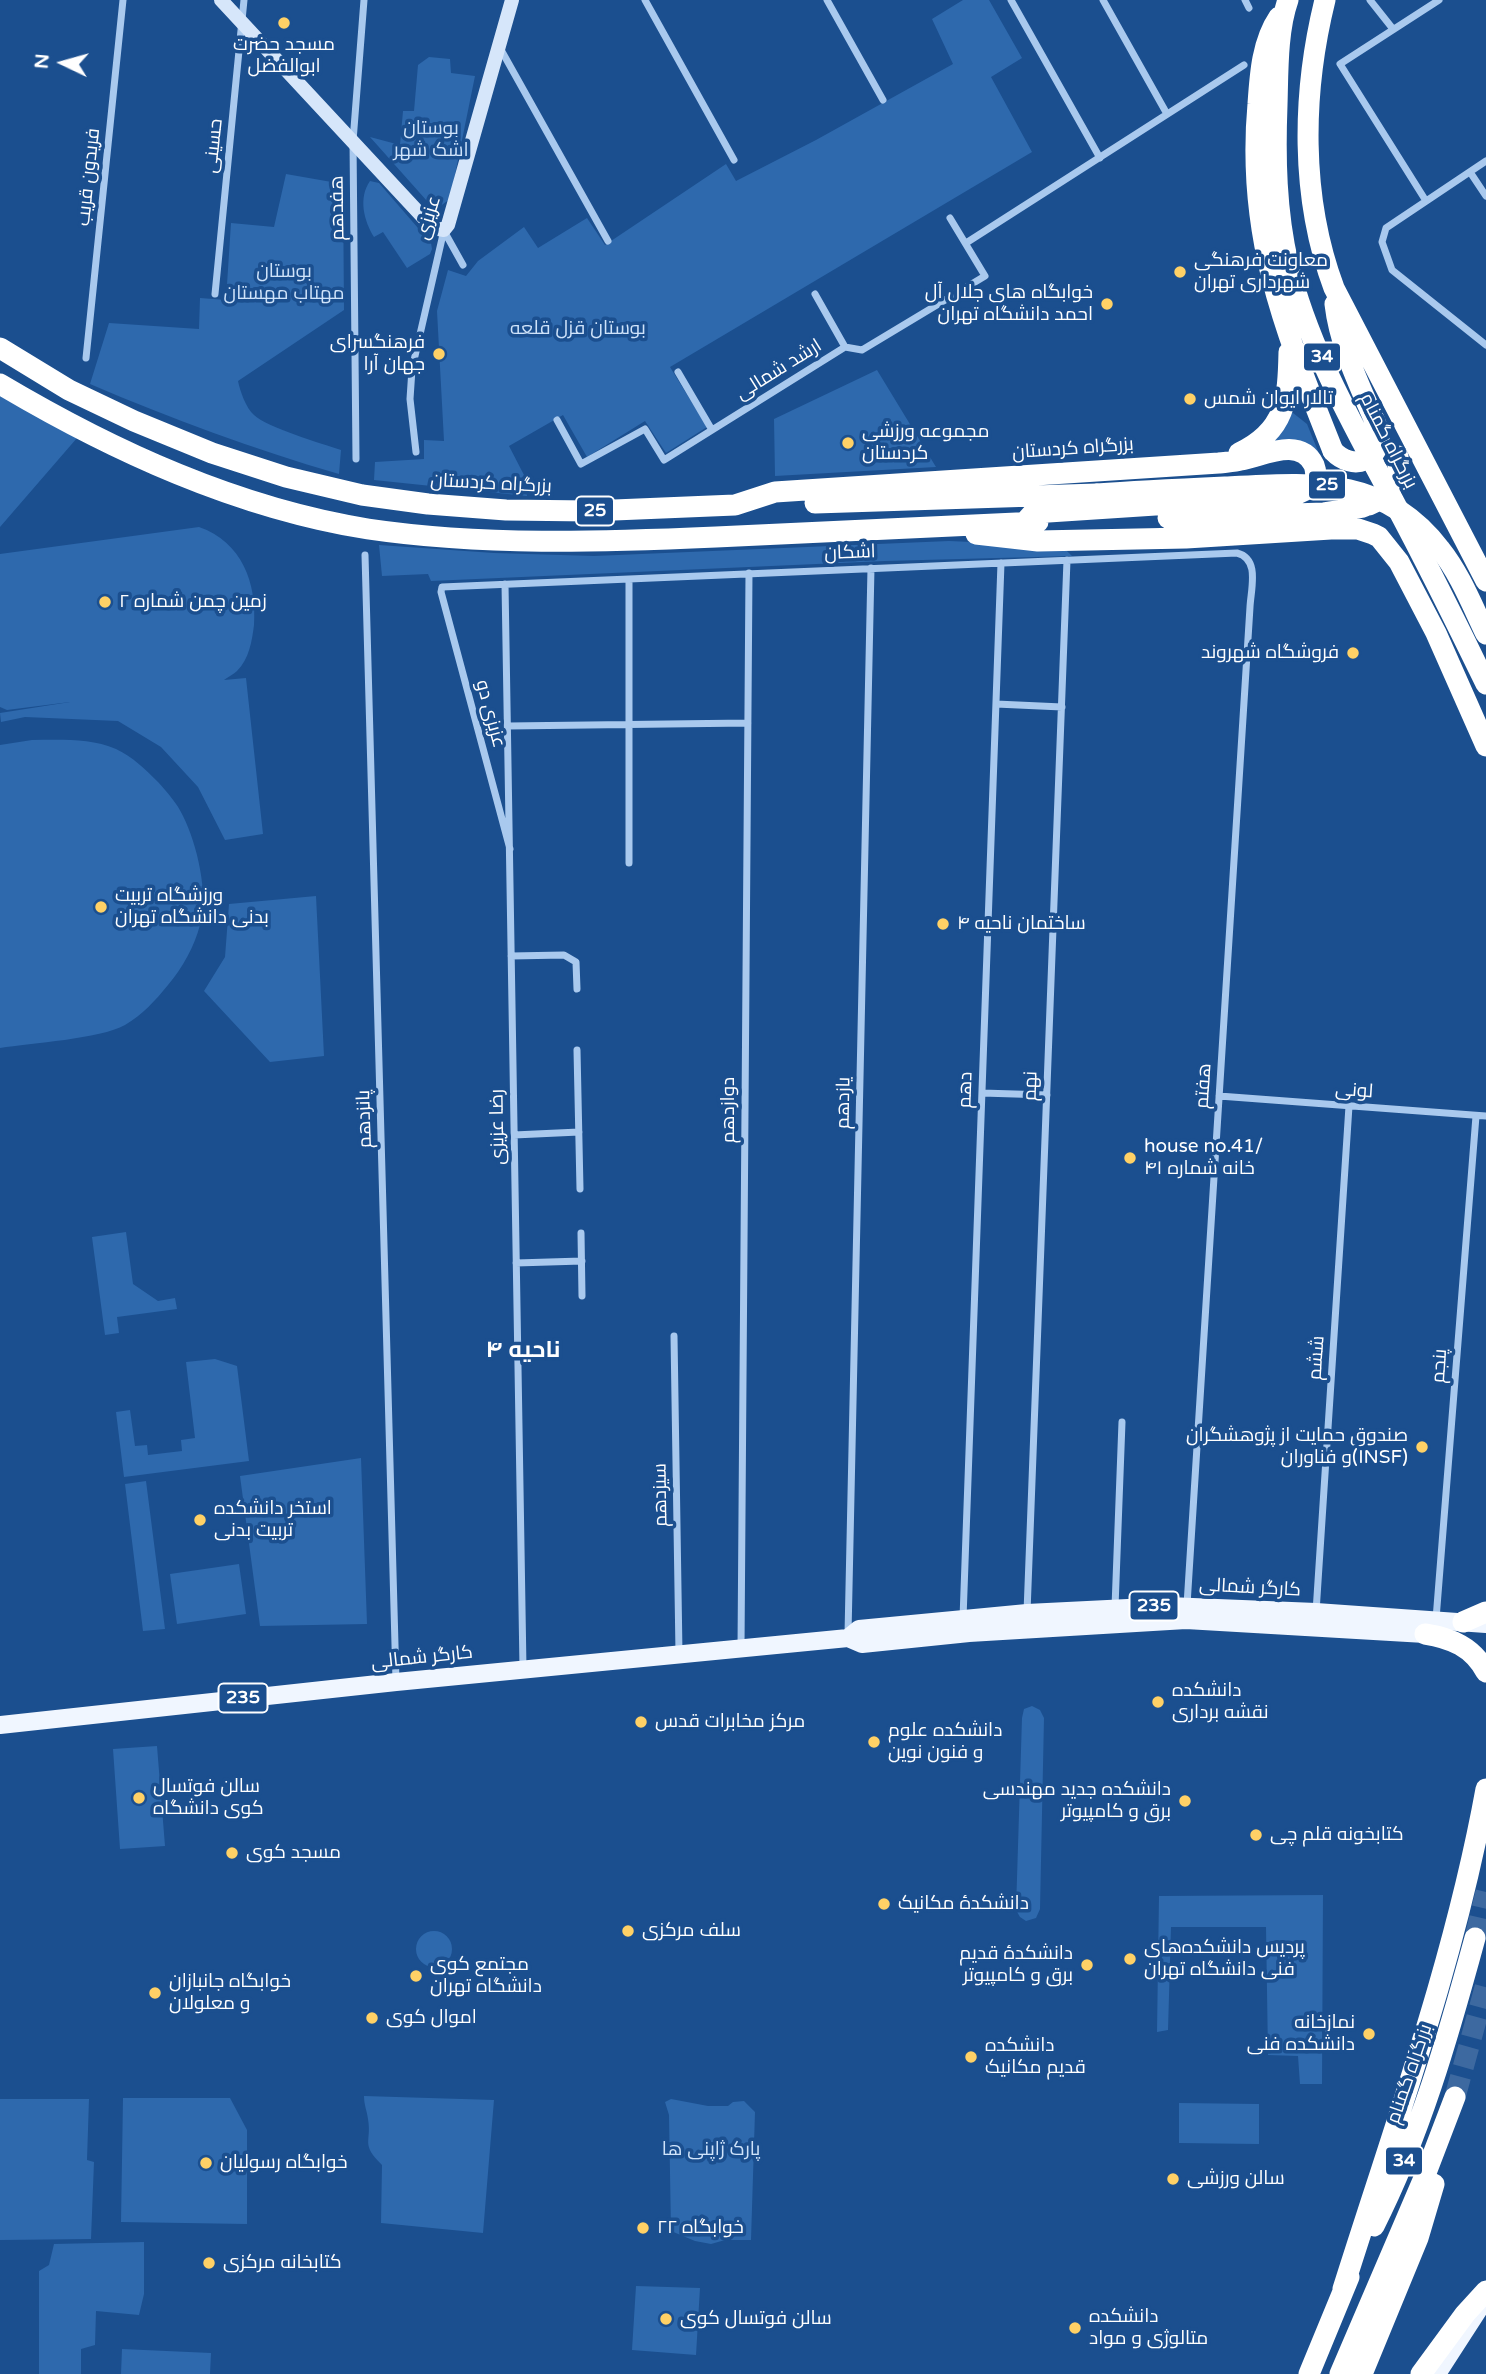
<!DOCTYPE html>
<meta charset="utf-8">
<style>
body{margin:0}
#map{position:relative;width:1486px;height:2374px;overflow:hidden;background:#1b4f8f;font-family:"Varela Round",sans-serif}
canvas{display:block}
.north{position:absolute;left:28px;top:28px;width:70px;height:70px;-webkit-text-stroke:5px #1b4f8f;paint-order:stroke;rotate:275deg;font-size:19px;font-weight:700;line-height:28px;text-align:center;color:#fff}
.north::after{content:'';display:block;margin:auto;width:24px;height:32px;background:#fff;clip-path:polygon(50% 0,100% 100%,50% 72%,0 100%)}
</style>
<div id="map">
<canvas width="1486" height="2374"></canvas>
<div class="north">N</div>
</div>
<script>
const ctx = document.querySelector('canvas').getContext('2d');
ctx.lineJoin = 'round';
function fillPath(path, color) {
  ctx.fillStyle = color;
  ctx.fill(path, 'evenodd');
}
function trace(path, color, width, dash) {
  ctx.strokeStyle = color;
  ctx.lineWidth = width;
  ctx.lineCap = dash ? 'butt' : 'round';
  ctx.setLineDash(dash || []);
  ctx.stroke(path);
}
function label(font, color, halo, rows, align = 'center') {
  ctx.font = font + ' "Varela Round",Cairo,sans-serif';
  ctx.lineWidth = 7;
  ctx.setLineDash([]);
  ctx.textBaseline = 'middle';
  ctx.strokeStyle = halo;
  ctx.fillStyle = color;
  for (const [text, x, y, turn = 0] of rows) {
    ctx.save();
    ctx.translate(x, y);
    ctx.rotate((+turn || 0) * Math.PI / 180);
    ctx.textAlign = isNaN(turn) ? turn : align;
    if (halo) ctx.strokeText(text, 0, 0);
    ctx.fillText(text, 0, 0);
    ctx.restore();
  }
}
fillPath(new Path2D(`
 M 963,0 L 989,0 L 1022,58 L 991,77 L 1032,152 L 670,367 L 707,427 L 666,453 L 645,421 L 587,457 L 563,415 L 509,446 L 524,475 L 527,496 L 374,480 L 375,462 L 424,459 L 424,440 L 444,441 L 437,311 L 448,270 L 466,276 L 478,261 L 524,227 L 538,248 L 587,218 L 605,245 L 726,164 L 736,181 L 816,140 L 953,64 L 932,19 Z
 M 429,57 L 450,59 L 451,73 L 475,76 L 450,199 L 435,210 L 370,137 L 400,145 L 403,111 L 414,111 L 418,65 Z
 M 286,174 L 343,184 L 344,310 L 238,381 C 240,391 246,408 254,415 C 266,427 323,444 341,450 L 339,474 C 253,449 172,419 90,384 L 109,323 L 199,329 L 200,298 L 226,300 L 231,223 L 274,227 Z
 M 370,181 L 379,183 L 431,243 L 432,249 L 430,254 L 407,268 L 383,232 L 374,237 C 364,221 358,198 370,181 Z
 M 877,370 L 936,467 L 775,476 L 774,419 Z
 M 0,396 L 77,438 L 0,527 Z
 M 1288,409 L 1307,424 L 1320,456 C 1308,440 1287,445 1268,444 Z
 M 199,527 C 242,542 257,583 254,625 C 252,641 249,659 237,671 C 234,674 228,677 224,680 L 246,678 L 263,834 L 225,840 L 198,787 L 161,747 L 118,721 L 25,717 L 1,722 L 0,713 L 70,702 L 7,710 L 0,707 L 0,554 Z
 M 949,541 L 994,543 L 1007,548 L 1066,550 L 1072,556 L 885,561 L 431,581 L 428,574 L 382,576 L 379,545 L 494,553 L 594,556 Z
 M 32,740 C 61,740 90,738 116,749 C 133,757 145,769 158,782 C 167,792 177,803 183,816 C 197,844 209,894 200,925 C 194,947 183,967 168,985 C 156,1000 142,1015 125,1025 C 100,1039 31,1043 0,1048 L 0,745 Z
 M 316,896 L 324,1056 L 270,1062 L 204,991 L 225,957 L 229,904 Z
 M 126,1232 L 133,1284 L 158,1301 L 175,1298 L 177,1309 L 117,1317 L 119,1333 L 105,1335 L 92,1237 Z
 M 215,1359 L 237,1366 L 249,1461 L 124,1477 L 116,1412 L 130,1410 L 135,1446 L 147,1445 L 148,1455 L 182,1451 L 181,1440 L 195,1438 L 186,1362 Z
 M 361,1458 L 367,1624 L 260,1626 L 240,1476 Z
 M 146,1481 L 165,1629 L 143,1631 L 125,1484 Z
 M 239,1564 L 246,1614 L 177,1624 L 170,1574 Z
 M 1032,1706 L 1040,1710 L 1044,1718 L 1040,1909 L 1036,1918 L 1026,1921 L 1020,1917 L 1016,1910 L 1022,1718 L 1024,1709 Z
 M 157,1746 L 165,1846 L 120,1849 L 113,1749 Z
 M 1323,1895 L 1322,2084 L 1300,2084 L 1298,2056 L 1268,2055 L 1266,1927 L 1171,1927 L 1168,2030 L 1157,2032 L 1159,1896 Z
 M416 1949a18 18 0 1 1 36 0a18 18 0 1 1-36 0Z
 M 364,2096 L 494,2100 L 483,2233 L 381,2223 L 382,2165 C 360,2143 372,2143 368,2119 C 367,2111 364,2105 364,2096 Z
 M 123,2098 L 230,2098 L 247,2130 L 247,2224 L 121,2222 Z
 M 0,2099 L 89,2099 L 87,2160 L 94,2162 L 91,2239 L 0,2240 Z
 M 671,2099 L 708,2106 L 728,2106 L 733,2102 L 744,2101 L 755,2112 L 751,2240 L 725,2240 L 711,2244 L 695,2241 L 671,2231 L 669,2115 L 665,2102 Z
 M 1179,2103 L 1259,2104 L 1259,2144 L 1179,2143 Z
 M 144,2242 L 144,2294 L 139,2315 L 96,2311 L 95,2345 L 81,2349 L 81,2374 L 39,2374 L 39,2271 L 49,2265 L 54,2244 Z
 M 636,2286 L 700,2288 L 696,2355 L 632,2350 Z
 M 122,2349 L 211,2353 L 210,2374 L 121,2374 Z`), '#2e69ad');
trace(new Path2D(`
 M 1475,1938 L 1486,1892
 M 1455,2097 L 1486,1984`), '#3d69a0', 21, [21, 10]);
trace(new Path2D(`
 M 645,0 L 734,160
 M 827,0 L 883,100
 M 1011,0 L 1100,158
 M 1103,0 L 1167,114
 M 1245,0 L 1249,8
 M 1370,0 L 1393,29
 M 500,48 L 608,241
 M 1486,161 L 1386,228 L 1382,242 L 1392,270 L 1486,345
 M 1470,172 L 1486,196
 M 1426,201 L 1340,64 L 1439,0
 M 444,231 L 463,265
 M 966,243 L 1244,65
 M 215,294 L 244,0
 M 815,294 L 845,347
 M 86,358 L 123,0
 M 678,372 L 712,430
 M 557,420 L 581,464 L 645,429 L 664,460 L 845,347 L 862,350 L 985,276 L 950,218
 M 416,452 L 410,399 L 412,369 L 444,230
 M 356,459 L 353,141 L 364,0
 M 365,555 L 396,1681
 M 629,579 L 629,863
 M 505,584 L 523,1668
 M 996,704 L 1062,707
 M 508,726 L 748,723
 M 510,849 L 441,592 L 442,587 L 1237,553 C 1260,559 1251,588 1250,607 L 1187,1605
 M 511,956 L 564,955 L 576,962 L 577,989
 M 577,1050 L 580,1189
 M 982,1093 L 1047,1095
 M 1219,1096 L 1486,1116
 M 514,1135 L 579,1132
 M 581,1233 L 582,1296
 M 516,1263 L 582,1261
 M 674,1336 L 679,1653
 M 1115,1607 L 1122,1422
 M 1027,1612 L 1067,560
 M 1316,1612 L 1349,1106
 M 963,1618 L 1001,563
 M 1436,1619 L 1476,1116
 M 848,1634 L 871,568
 M 741,1647 L 749,573`), '#a9c9ee', 7);
trace(new Path2D(`
 M 221,0 L 433,228 L 444,230 L 448,225 L 512,0`), '#d6e6fa', 14);
trace(new Path2D(`
 M 848,1638 L 859,1629 L 1027,1613 L 1168,1606 L 1316,1612 L 1486,1624
 M 0,1725 L 396,1682 L 848,1638 L 862,1644 L 969,1633 L 1186,1620 L 1425,1634
 M 1437,2374 L 1481,2306`), '#f0f6ff', 18);
trace(new Path2D(`
 M 1288,0 C 1277,31 1278,73 1277,105 C 1275,158 1276,211 1288,263 C 1308,347 1353,424 1393,500 C 1425,560 1456,622 1486,684
 M 1325,0 C 1302,93 1300,197 1334,288 L 1486,581
 M 1279,17 C 1262,42 1260,74 1258,104 C 1246,237 1285,330 1333,451
 M 1335,304 C 1340,348 1362,390 1379,431
 M 0,348 L 69,390 L 134,421 L 212,453 L 286,477 L 362,495 L 428,504 L 506,510 L 590,511 L 735,505 L 775,492 L 1219,463 C 1226,462 1234,462 1241,460 C 1263,456 1300,436 1314,465 C 1317,473 1316,480 1312,487 L 1293,496 L 1033,513 L 1024,523
 M 0,384 C 113,451 237,508 368,529 C 483,546 600,542 716,537 C 824,532 931,526 1038,522
 M 1239,453 C 1286,431 1288,399 1289,352
 M 815,503 L 1097,494
 M 1168,518 L 1324,513 L 1363,507
 M 976,534 L 1038,541 L 1186,538 L 1331,529 L 1358,529 L 1373,534 L 1379,537 L 1399,562 L 1436,633 L 1486,746
 M 1463,1622 L 1486,1612
 M 1425,1634 C 1451,1638 1473,1647 1486,1672
 M 1374,2226 C 1420,2135 1448,2037 1475,1938
 M 1343,2289 C 1395,2124 1455,1960 1486,1789
 M 1309,2374 L 1349,2277
 M 1340,2374 L 1424,2178 L 1455,2097
 M 1362,2374 L 1418,2238 L 1434,2184
 M 1421,2374 L 1465,2314 L 1486,2291`), '#fff', 21);
trace(new Path2D(`
 M 1333,451 C 1353,472 1382,461 1379,431
 M 1097,494 C 1139,491 1182,489 1225,487 C 1308,483 1383,474 1440,549 C 1460,574 1472,605 1486,634
 M 1369,505 C 1391,496 1400,480 1398,456`), '#fff', 21);
for (const [x, y, r, color] of [
 [284,23,7,"#ffd166"],
 [1180,272,7,"#ffd166"],
 [1107,304,7,"#ffd166"],
 [439,354,7,"#ffd166"],
 [1190,399,7,"#ffd166"],
 [848,443,7,"#ffd166"],
 [105,602,7,"#ffd166"],
 [1353,653,7,"#ffd166"],
 [101,907,7,"#ffd166"],
 [943,924,7,"#ffd166"],
 [1130,1158,7,"#ffd166"],
 [1422,1447,7,"#ffd166"],
 [200,1520,7,"#ffd166"],
 [1158,1702,7,"#ffd166"],
 [641,1722,7,"#ffd166"],
 [874,1742,7,"#ffd166"],
 [139,1798,7,"#ffd166"],
 [1185,1801,7,"#ffd166"],
 [1256,1835,7,"#ffd166"],
 [232,1853,7,"#ffd166"],
 [884,1904,7,"#ffd166"],
 [628,1931,7,"#ffd166"],
 [1130,1959,7,"#ffd166"],
 [1087,1965,7,"#ffd166"],
 [416,1976,7,"#ffd166"],
 [155,1993,7,"#ffd166"],
 [372,2018,7,"#ffd166"],
 [1369,2034,7,"#ffd166"],
 [971,2057,7,"#ffd166"],
 [206,2163,7,"#ffd166"],
 [1173,2179,7,"#ffd166"],
 [643,2228,7,"#ffd166"],
 [209,2263,7,"#ffd166"],
 [666,2319,7,"#ffd166"],
 [1075,2328,7,"#ffd166"]
]) {
  const dot = new Path2D();
  dot.arc(x, y, r, 0, 2 * Math.PI);
  ctx.fillStyle = color;
  ctx.fill(dot);
  trace(dot, '#1b4f8f', 2.5);
}
for (const [x, y, w] of [
 [1322,357,38],
 [1327,485,38],
 [595,511,38],
 [1154,1606,49],
 [243,1698,49],
 [1404,2161,38]
]) {
  const box = new Path2D();
  box.roundRect(x - w / 2, y - 14.5, w, 29, 5);
  ctx.fillStyle = '#1b4f8f';
  ctx.fill(box);
  trace(box, '#fff', 2);
}
label('bold 18px', '#fff', null, [
 ["34",1322,357],
 ["25",1327,485],
 ["25",595,511],
 ["235",1154,1606],
 ["235",243,1698],
 ["34",1404,2161]
]);
label('19px', '#fff', '#1b4f8f', [
 ["مسجد حضرت",284,45,"center"],
 ["ابوالفضل",284,67,"center"],
 ["معاونت فرهنگی",1194,261],
 ["شهرداری تهران",1194,283],
 ["خوابگاه های جلال آل",1093,293,"right"],
 ["احمد دانشگاه تهران",1093,315,"right"],
 ["فرهنگسرای",425,343,"right"],
 ["جهان آرا",425,365,"right"],
 ["تالار ایوان شمس",1204,399],
 ["مجموعه ورزشی",862,432],
 ["کردستان",862,454],
 ["زمین چمن شماره ۲",119,602],
 ["فروشگاه شهروند",1339,653,"right"],
 ["ورزشگاه تربیت",115,896],
 ["بدنی دانشگاه تهران",115,918],
 ["ساختمان ناحیه ۴",957,924],
 ["house no.41/",1144,1147],
 ["خانه شماره ۴۱",1144,1169],
 ["صندوق حمایت از پژوهشگران",1408,1436,"right"],
 ["و فناوران(INSF)",1408,1458,"right"],
 ["استخر دانشکده",214,1509],
 ["تربیت بدنی",214,1531],
 ["دانشکده",1172,1691],
 ["نقشه برداری",1172,1713],
 ["مرکز مخابرات قدس",655,1722],
 ["دانشکده علوم",888,1731],
 ["و فنون نوین",888,1753],
 ["سالن فوتسال",153,1787],
 ["کوی دانشگاه",153,1809],
 ["دانشکده جدید مهندسی",1171,1790,"right"],
 ["برق و کامپیوتر",1171,1812,"right"],
 ["کتابخونه قلم چی",1270,1835],
 ["مسجد کوی",246,1853],
 ["دانشکدهٔ مکانیک",898,1904],
 ["سلف مرکزی",642,1931],
 ["پردیس دانشکده‌های",1144,1948],
 ["فنی دانشگاه تهران",1144,1970],
 ["دانشکدهٔ قدیم",1073,1954,"right"],
 ["برق و کامپیوتر",1073,1976,"right"],
 ["مجتمع کوی",430,1965],
 ["دانشگاه تهران",430,1987],
 ["خوابگاه جانبازان",169,1982],
 ["و معلولان",169,2004],
 ["اموال کوی",386,2018],
 ["نمازخانه",1355,2023,"right"],
 ["دانشکده فنی",1355,2045,"right"],
 ["دانشکده",985,2046],
 ["قدیم مکانیک",985,2068],
 ["خوابگاه رسولیان",220,2163],
 ["سالن ورزشی",1187,2179],
 ["خوابگاه ۲۲",657,2228],
 ["کتابخانه مرکزی",223,2263],
 ["دانشکده",1089,2317],
 ["متالوژی و مواد",1089,2339],
 ["سالن فوتسال کوی",680,2319]
], 'left');
label('19px', '#cfe3fa', '#1b4f8f', [
 ["بوستان",431,129],
 ["اشک شهر",431,151],
 ["بوستان",284,272],
 ["مهتاب مهستان",284,294],
 ["بوستان قزل قلعه",578,329],
 ["پارک ژاپنی ها",711,2150]
]);
label('19px', '#fff', '#1b4f8f', [
 ["حسینی",214,146,-84],
 ["فریدون قریب",89,177,-84],
 ["هفدهم",338,208,-91],
 ["عزیزی",429,218,-73],
 ["ارشد شمالی",779,370,-32],
 ["بزرگراه گمنام",1388,441,63],
 ["بزرگراه کردستان",1073,449,-4],
 ["بزرگراه کردستان",491,484,3],
 ["اشکان",850,553,-2],
 ["عزیزی دو",490,714,75],
 ["نهم",1031,1086,-88],
 ["هفتم",1204,1086,-86],
 ["دهم",966,1090,-88],
 ["لونی",1354,1091,4],
 ["یازدهم",844,1103,-89],
 ["دوازدهم",729,1110,-90],
 ["پانزدهم",365,1119,-92],
 ["رضا عزیزی",498,1127,-91],
 ["ششم",1317,1358,-86],
 ["پنجم",1440,1366,-86],
 ["سیزدهم",661,1495,-91],
 ["کارگر شمالی",1250,1588,3],
 ["کارگر شمالی",422,1658,-6],
 ["بزرگراه گمنام",1410,2074,-71]
]);
label('bold 23px', '#fff', '#1b4f8f', [
 ["ناحیه ۴",523,1351]
]);
</script>
